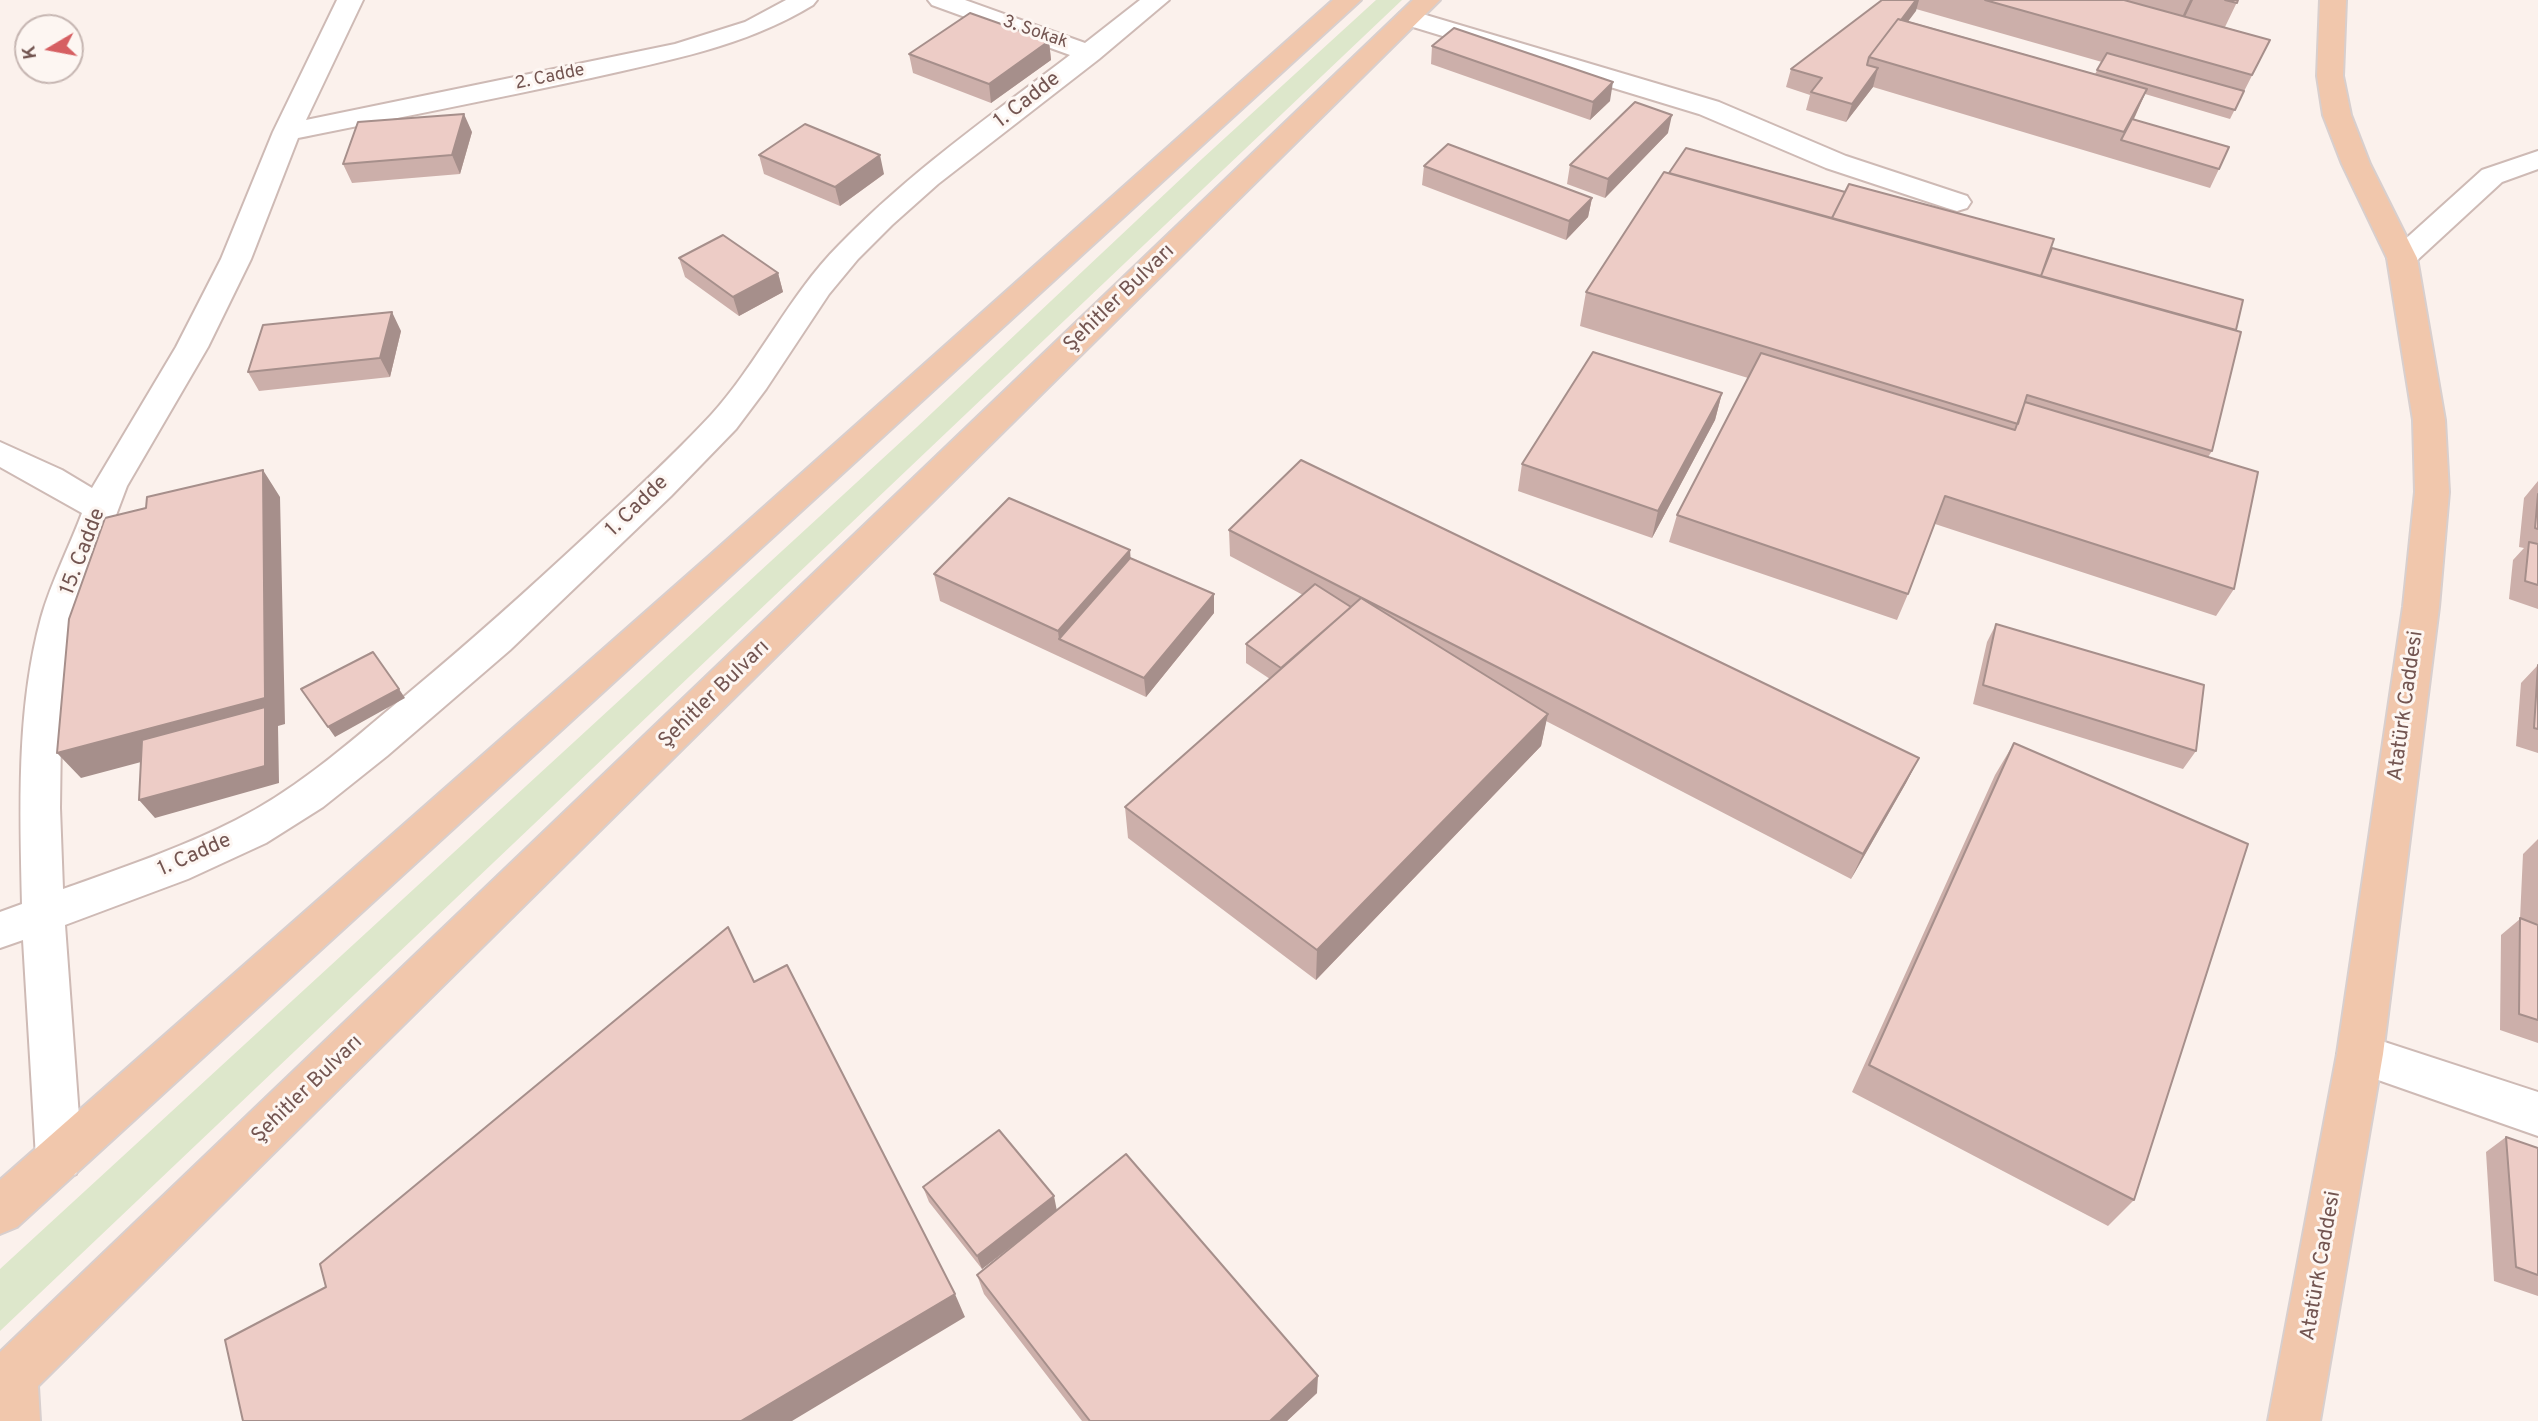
<!DOCTYPE html>
<meta charset="utf-8">
<style>
body{margin:0}
#map{position:relative;width:2538px;height:1421px;overflow:hidden;background:#fbf1ec;font-family:Overpass,sans-serif}
canvas{display:block}
.north{position:absolute;left:14px;top:14px;width:70px;height:70px;box-sizing:border-box;background:#fdf6f2;border:2px solid #c6b6b2;border-radius:50%;rotate:260deg;font-size:19px;font-weight:700;line-height:28px;text-align:center;color:#735551}
.north::after{content:'';display:block;margin:auto;width:24px;height:32px;background:#d65f62;clip-path:polygon(50% 0,100% 100%,50% 72%,0 100%)}
</style>
<div id="map">
<canvas width="2538" height="1421"></canvas>
<div class="north">K</div>
</div>
<script>
const ctx = document.querySelector('canvas').getContext('2d');
ctx.lineJoin = 'round';
function fillPath(path, color) {
  ctx.fillStyle = color;
  ctx.fill(path, 'evenodd');
}
function trace(path, color, width, dash) {
  ctx.strokeStyle = color;
  ctx.lineWidth = width;
  ctx.lineCap = dash ? 'butt' : 'round';
  ctx.setLineDash(dash || []);
  ctx.stroke(path);
}
function label(font, color, halo, rows, align = 'center') {
  ctx.font = font + ' Overpass,sans-serif';
  ctx.lineWidth = 6;
  ctx.setLineDash([]);
  ctx.textBaseline = 'middle';
  ctx.strokeStyle = halo;
  ctx.fillStyle = color;
  for (const [text, x, y, turn = 0] of rows) {
    ctx.save();
    ctx.translate(x, y);
    ctx.rotate((+turn || 0) * Math.PI / 180);
    ctx.textAlign = isNaN(turn) ? turn : align;
    if (halo) ctx.strokeText(text, 0, 0);
    ctx.fillText(text, 0, 0);
    ctx.restore();
  }
}
fillPath(new Path2D(`
 M 1376,0 L 1402,0 L 0,1331 L 0,1269 L 917,427 L 1203,158 Z`), '#dde7cb');
const minor = new Path2D(`
 M 337,0 L 363,0 L 306,120 L 675,44 L 745,22 L 786,0 L 817,0 L 813,5 C 744,47 669,60 591,78 C 494,99 396,118 298,138 L 251,259 L 208,347 L 127,486 L 78,616 L 67,673 L 61,734 L 60,808 L 63,889 C 122,868 181,848 236,820 C 301,787 357,736 412,690 C 472,640 530,588 587,535 C 629,496 672,457 711,415 C 759,362 789,295 839,245 C 909,173 991,115 1070,55 L 932,5 L 928,0 L 965,0 L 1085,43 L 1140,0 L 1169,0 L 1099,59 L 938,184 L 892,225 L 858,259 L 829,294 L 766,389 L 736,429 L 671,496 L 510,650 L 387,756 L 323,807 L 266,843 L 188,879 L 65,925 L 82,1158 L 76,1174 L 59,1180 L 42,1174 L 36,1158 L 23,940 L 0,948 L 0,912 L 22,904 C 20,809 16,710 41,618 C 51,582 69,548 82,513 L 0,467 L 0,442 L 62,470 L 92,488 L 176,347 L 221,259 L 273,132 Z
 M 1409,10 L 1719,102 L 1846,156 L 1967,196 L 1971,202 L 1967,208 L 1957,211 L 1947,208 L 1826,168 L 1699,114 L 1400,23 L 1396,18 L 1400,13 Z
 M 2538,151 L 2538,169 L 2502,182 L 2413,264 L 2402,267 L 2391,264 L 2387,258 L 2391,252 L 2482,170 Z
 M 2360,1034 L 2538,1092 L 2538,1136 L 2344,1068 L 2337,1054 L 2344,1040 Z`);
const major = new Path2D(`
 M 1333,0 L 1361,0 L 17,1227 L 0,1234 L 0,1180 L 709,556 Z
 M 1413,0 L 1440,0 L 38,1386 L 40,1421 L 0,1421 L 0,1352 Z
 M 2320,0 L 2346,0 L 2343,76 L 2351,115 L 2370,164 L 2417,258 L 2445,420 L 2449,492 L 2439,607 L 2383,1054 L 2320,1421 L 2268,1421 L 2337,1054 L 2403,607 L 2415,492 L 2413,420 L 2387,258 L 2342,164 L 2323,115 L 2317,76 Z`);
trace(minor, '#cebab5', 4);
trace(major, '#d8cfce', 4);
fillPath(minor, '#fff');
fillPath(major, '#f1c7ac');
fillPath(new Path2D(`
 M 1882,0 L 2238,0 L 2225,27 L 2270,40 L 2230,119 L 2145,94 L 2134,119 L 2219,169 L 2210,188 L 1873,87 L 1846,122 L 1806,110 L 1810,95 L 1786,87 L 1791,69 ZM 1916,9 L 2102,62 L 2095,74 L 1908,21 Z
 M 1049,41 L 1051,60 L 991,103 L 913,73 L 909,54 Z
 M 1432,46 L 1610,101 L 1590,120 L 1431,64 Z
 M 472,132 L 460,174 L 352,183 L 343,164 Z
 M 1668,133 L 1605,198 L 1567,184 L 1570,165 Z
 M 759,155 L 884,174 L 840,206 L 764,174 Z
 M 1424,166 L 1592,198 L 1588,217 L 1566,240 L 1422,185 Z
 M 1669,173 L 2052,248 L 2236,330 L 2212,451 L 2208,457 L 2234,589 L 2216,616 L 1935,524 L 1908,594 L 1897,620 L 1669,542 L 1677,515 L 1748,378 L 1580,326 L 1586,292 Z
 M 679,258 L 778,273 L 783,292 L 739,316 L 685,277 Z
 M 401,331 L 390,377 L 259,391 L 248,372 Z
 M 1722,393 L 1715,420 L 1652,538 L 1518,491 L 1522,464 Z
 M 2538,481 L 2538,609 L 2509,599 L 2513,560 L 2524,548 L 2519,547 L 2524,498 Z
 M 1229,530 L 1919,758 L 1906,783 L 1851,879 L 1546,721 L 1541,746 L 1316,980 L 1128,838 L 1125,807 L 1270,679 L 1246,663 L 1246,644 L 1303,595 L 1230,556 Z
 M 1130,558 L 1214,613 L 1146,697 L 940,601 L 934,574 Z
 M 1996,624 L 2196,751 L 2183,769 L 1973,704 L 1987,642 Z
 M 2538,665 L 2538,753 L 2516,746 L 2521,683 Z
 M 2014,743 L 2134,1200 L 2108,1226 L 1852,1092 L 1995,775 Z
 M 2538,839 L 2538,1043 L 2500,1030 L 2501,935 L 2520,919 L 2523,854 Z
 M 2506,1137 L 2538,1148 L 2538,1296 L 2494,1281 L 2486,1152 Z
 M 923,1187 L 1057,1210 L 1317,1393 L 1287,1421 L 1082,1421 L 984,1294 L 977,1275 L 1025,1236 L 982,1269 L 929,1202 Z`), '#ccafaa');
fillPath(new Path2D(`
 M 1916,0 L 1919,0 L 1916,11 L 1879,60 L 1872,58 Z
 M 2190,0 L 2193,0 L 2184,19 L 2177,28 Z
 M 1049,41 L 1051,60 L 991,103 L 989,84 Z
 M 1878,68 L 1873,87 L 1846,122 L 1852,104 Z
 M 1613,82 L 1610,101 L 1590,120 L 1593,102 Z
 M 2147,89 L 2135,116 L 2122,140 L 2121,140 Z
 M 464,114 L 472,132 L 460,174 L 452,155 Z
 M 1672,115 L 1668,133 L 1605,198 L 1608,179 Z
 M 880,155 L 884,174 L 840,206 L 835,187 Z
 M 1592,198 L 1588,217 L 1566,240 L 1569,221 Z
 M 778,273 L 783,292 L 739,316 L 733,297 Z
 M 392,312 L 401,331 L 390,377 L 380,358 Z
 M 1722,393 L 1715,420 L 1652,538 L 1658,511 Z
 M 263,470 L 280,497 L 285,724 L 278,726 L 279,783 L 155,818 L 139,800 L 265,729 L 81,778 L 57,753 Z
 M 1130,550 L 1132,576 L 1059,639 L 1058,631 Z
 M 1214,594 L 1214,613 L 1146,697 L 1144,678 Z
 M 399,689 L 405,698 L 335,737 L 328,727 Z
 M 1548,714 L 1541,746 L 1316,980 L 1317,950 Z
 M 1919,758 L 1906,783 L 1851,879 L 1863,854 Z
 M 1054,1196 L 1057,1211 L 982,1269 L 977,1256 Z
 M 955,1294 L 965,1317 L 792,1421 L 741,1421 Z
 M 1318,1376 L 1317,1393 L 1287,1421 L 1270,1421 Z`), '#a68f8b');
const building = new Path2D(`
 M 1882,0 L 1916,0 L 1901,20 L 1898,19 L 1869,57 L 1867,65 L 1878,68 L 1852,104 L 1811,92 L 1822,78 L 1791,69 Z
 M 1985,0 L 2124,0 L 2270,40 L 2252,75 Z
 M 2225,0 L 2238,0 L 2237,3 Z
 M 970,13 L 1049,41 L 989,84 L 909,54 Z
 M 1898,19 L 2147,89 L 2124,132 L 1869,57 Z
 M 1454,28 L 1613,82 L 1593,102 L 1432,46 Z
 M 2107,53 L 2244,91 L 2235,110 L 2097,70 Z
 M 1635,102 L 1672,115 L 1608,179 L 1570,165 Z
 M 464,114 L 452,155 L 343,164 L 358,122 Z
 M 2132,119 L 2229,147 L 2219,169 L 2121,140 Z
 M 805,124 L 880,155 L 835,187 L 759,155 Z
 M 1448,144 L 1592,198 L 1569,221 L 1424,166 Z
 M 1686,148 L 1845,192 L 1832,218 L 1669,173 Z
 M 1664,172 L 2241,332 L 2212,451 L 2027,395 L 2018,424 L 1586,292 Z
 M 1849,184 L 2054,239 L 2041,276 L 1832,218 Z
 M 723,235 L 778,273 L 733,297 L 679,258 Z
 M 2052,248 L 2243,300 L 2236,330 L 2041,276 Z
 M 392,312 L 380,358 L 248,372 L 263,325 Z
 M 1593,352 L 1722,393 L 1658,511 L 1522,464 Z
 M 1761,353 L 2015,430 L 2025,402 L 2258,472 L 2234,589 L 1945,496 L 1908,594 L 1677,515 Z
 M 1301,460 L 1919,758 L 1863,854 L 1229,530 Z
 M 263,470 L 265,698 L 57,753 L 69,619 L 105,518 L 146,508 L 147,497 Z
 M 2538,494 L 2538,529 L 2535,528 Z
 M 1009,498 L 1130,550 L 1058,631 L 934,574 Z
 M 2529,542 L 2538,544 L 2538,585 L 2525,581 Z
 M 1130,558 L 1214,594 L 1144,678 L 1059,639 Z
 M 1315,584 L 1351,607 L 1281,668 L 1246,644 Z
 M 1361,598 L 1548,714 L 1317,950 L 1125,807 Z
 M 1996,624 L 2204,685 L 2196,751 L 1983,685 Z
 M 373,652 L 399,689 L 328,727 L 301,689 Z
 M 2538,665 L 2538,729 L 2534,728 Z
 M 265,707 L 265,766 L 139,800 L 142,740 Z
 M 2014,743 L 2248,844 L 2134,1200 L 1869,1065 Z
 M 2520,918 L 2538,925 L 2538,1020 L 2519,1014 Z
 M 728,927 L 754,982 L 787,965 L 955,1294 L 741,1421 L 243,1421 L 225,1340 L 326,1287 L 320,1264 Z
 M 999,1130 L 1054,1196 L 977,1256 L 923,1187 Z
 M 2506,1137 L 2538,1148 L 2538,1275 L 2516,1267 Z
 M 1126,1154 L 1318,1376 L 1270,1421 L 1090,1421 L 977,1275 Z`);
fillPath(building, '#edccc6');
trace(building, '#a68f8b', 2);
label('18px', '#735551', '#fdf6f2', [
 ["3. Sokak",1035,33,19],
 ["2. Cadde",550,78,-12]
]);
label('21px', '#735551', '#fdf6f2', [
 ["1. Cadde",1028,101,-38],
 ["Şehitler Bulvarı",1120,299,-44],
 ["1. Cadde",638,507,-44],
 ["15. Cadde",84,552,-69],
 ["Şehitler Bulvarı",715,695,-44],
 ["Atatürk Caddesi",2407,706,-82],
 ["1. Cadde",195,856,-24],
 ["Şehitler Bulvarı",308,1090,-44],
 ["Atatürk Caddesi",2322,1266,-80]
]);
</script>
